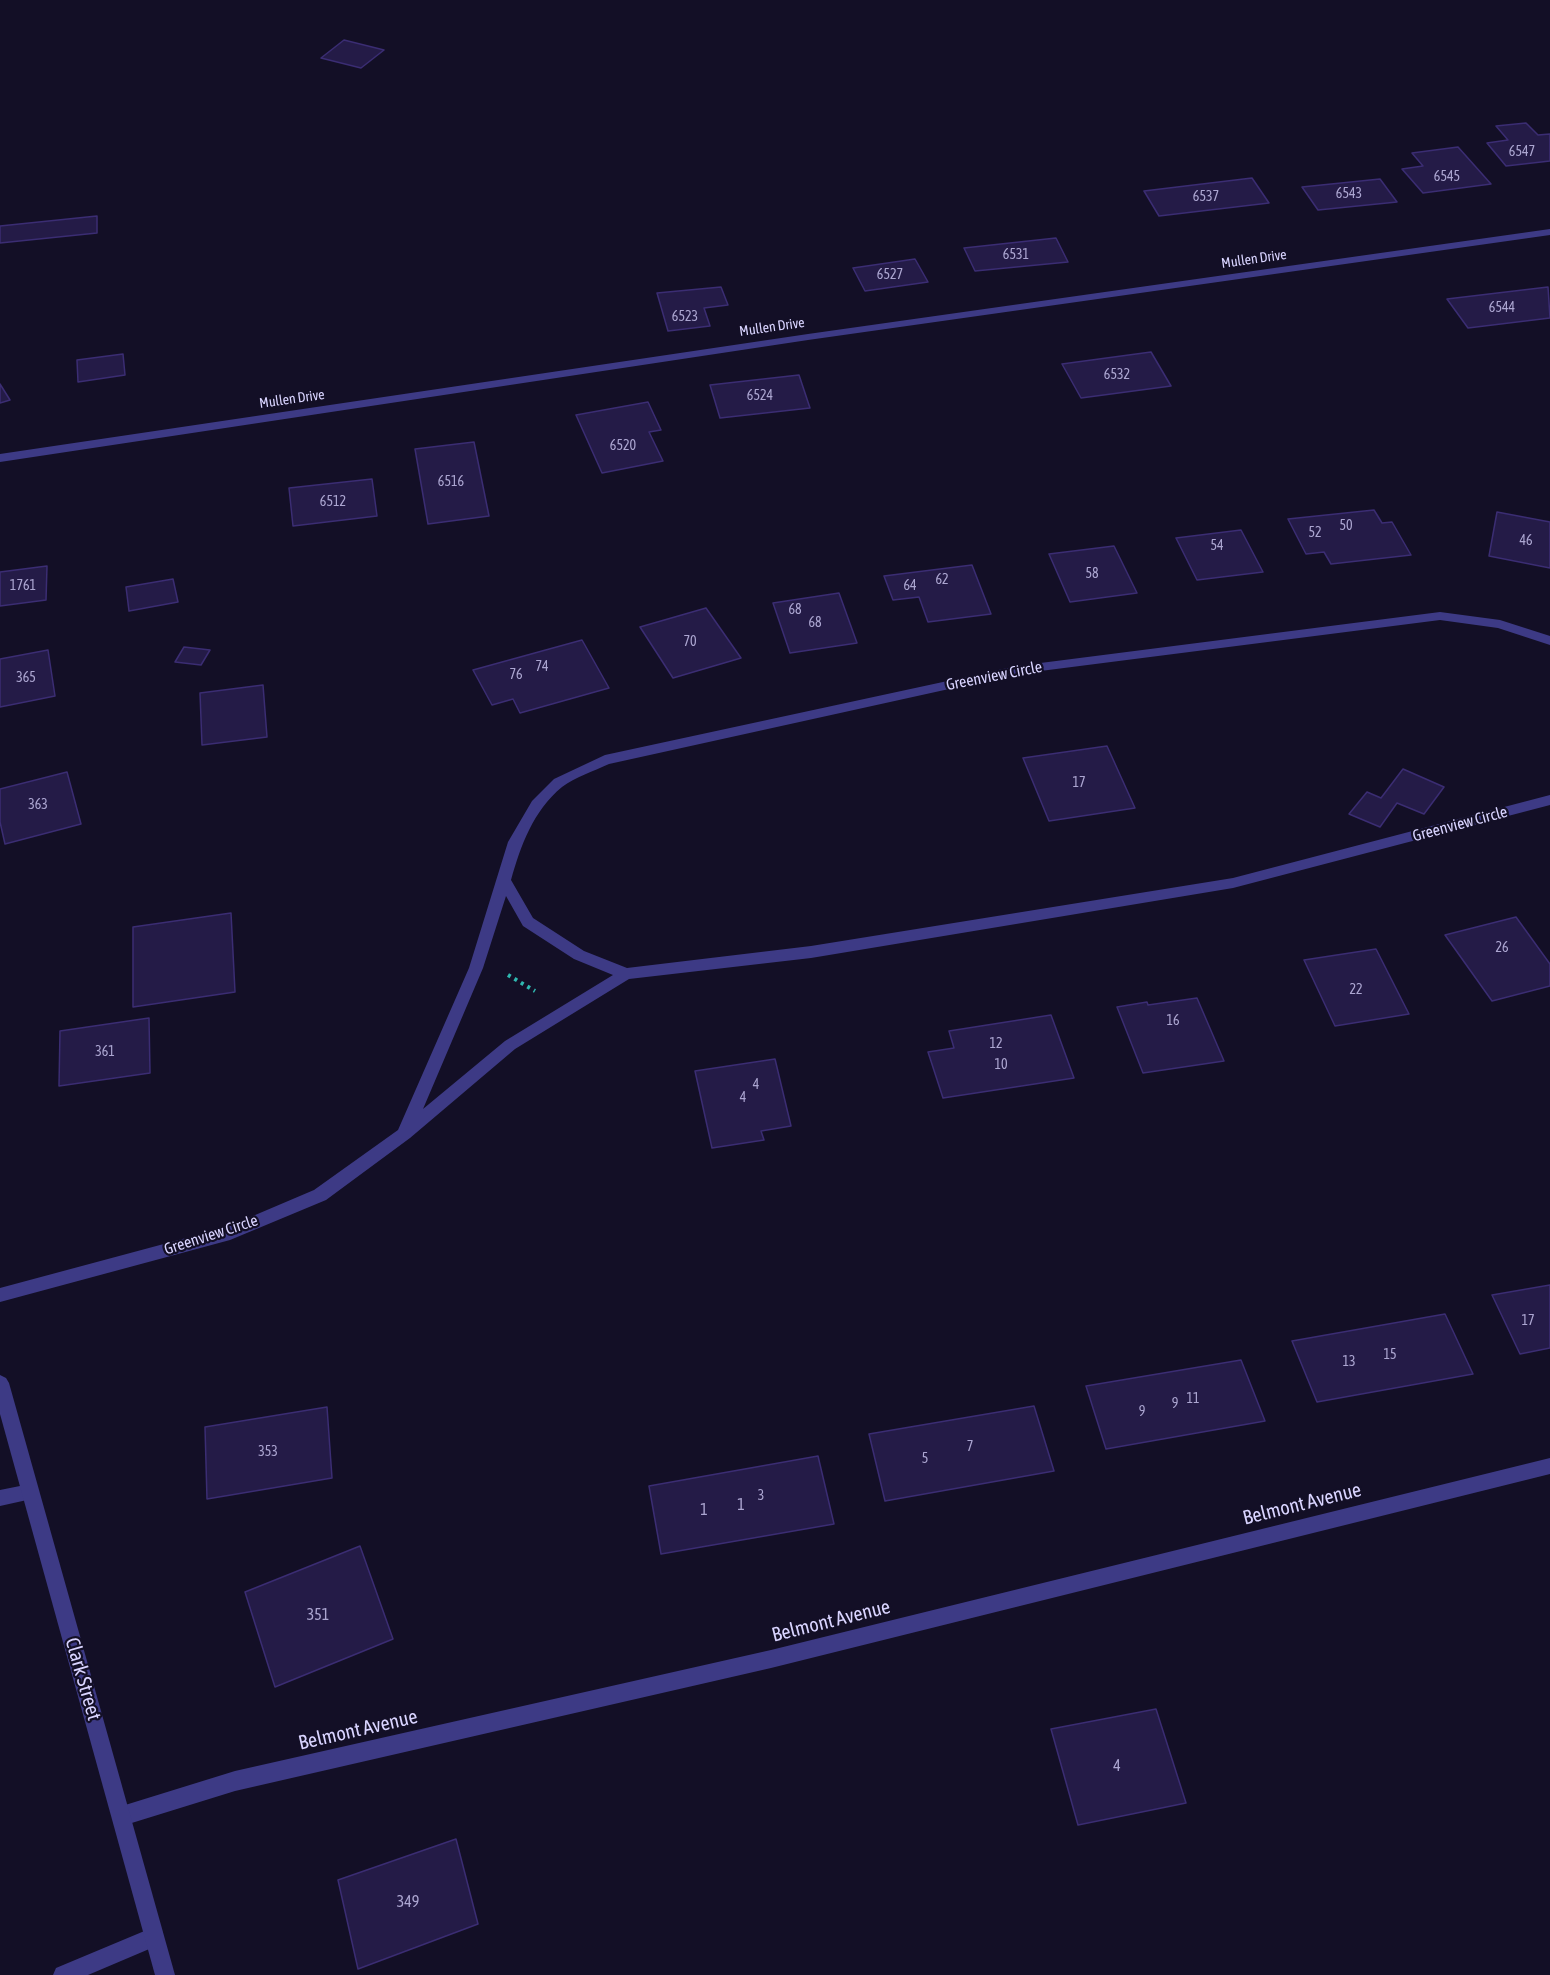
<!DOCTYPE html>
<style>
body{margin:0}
canvas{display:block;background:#130f26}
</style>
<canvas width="1550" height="1975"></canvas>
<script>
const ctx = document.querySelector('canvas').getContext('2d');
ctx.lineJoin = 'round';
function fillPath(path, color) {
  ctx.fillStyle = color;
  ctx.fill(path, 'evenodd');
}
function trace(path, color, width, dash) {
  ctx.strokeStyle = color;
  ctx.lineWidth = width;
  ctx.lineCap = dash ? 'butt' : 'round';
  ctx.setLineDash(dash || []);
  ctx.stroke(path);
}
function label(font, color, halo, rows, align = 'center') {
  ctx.font = font + ' "Asap Condensed",sans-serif';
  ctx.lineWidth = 4.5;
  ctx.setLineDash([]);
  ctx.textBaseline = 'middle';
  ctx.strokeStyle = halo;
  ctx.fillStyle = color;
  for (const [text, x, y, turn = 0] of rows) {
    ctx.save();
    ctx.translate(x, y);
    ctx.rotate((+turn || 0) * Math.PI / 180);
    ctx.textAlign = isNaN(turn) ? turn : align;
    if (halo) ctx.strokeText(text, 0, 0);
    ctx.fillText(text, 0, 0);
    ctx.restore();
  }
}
const building = new Path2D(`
 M 344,40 L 384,50 L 361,68 L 321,58 Z
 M 1526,123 L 1538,135 L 1550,134 L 1550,161 L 1506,166 L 1487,143 L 1508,140 L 1496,126 Z
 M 1458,147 L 1491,184 L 1423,193 L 1402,169 L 1423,166 L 1412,153 Z
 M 1252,178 L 1269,203 L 1159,216 L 1144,191 Z
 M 1380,179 L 1397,202 L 1318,210 L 1302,187 Z
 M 97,216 L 97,233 L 0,243 L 0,226 Z
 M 1056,238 L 1068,262 L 975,271 L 964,248 Z
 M 915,259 L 928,282 L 865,291 L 853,268 Z
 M 721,287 L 728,305 L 704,308 L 710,326 L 668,331 L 657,293 Z
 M 1548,287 L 1550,318 L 1468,328 L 1447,299 Z
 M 1151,352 L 1171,386 L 1081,398 L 1062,364 Z
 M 123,354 L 125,375 L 78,382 L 77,360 Z
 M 799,375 L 810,408 L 720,418 L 710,385 Z
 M 0,384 L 10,400 L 0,403 Z
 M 648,402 L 661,430 L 649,432 L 663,461 L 602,473 L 576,415 Z
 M 474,442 L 489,516 L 428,524 L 415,449 Z
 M 372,479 L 377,516 L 293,526 L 289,488 Z
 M 1374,510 L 1382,523 L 1392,522 L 1411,555 L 1331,564 L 1324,552 L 1306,554 L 1288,519 Z
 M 1497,512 L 1550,522 L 1550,568 L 1489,556 Z
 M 1241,530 L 1263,572 L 1197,580 L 1176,538 Z
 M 1114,546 L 1137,593 L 1070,602 L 1049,554 Z
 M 972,565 L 991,614 L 928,622 L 919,597 L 893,600 L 884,576 Z
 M 47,566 L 46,600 L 0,606 L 0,572 Z
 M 173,579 L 178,602 L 129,611 L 126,587 Z
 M 839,593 L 857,643 L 790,653 L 773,603 Z
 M 706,608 L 741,658 L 673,678 L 640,627 Z
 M 582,640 L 609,688 L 520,713 L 513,699 L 492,705 L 473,670 Z
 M 184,647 L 210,650 L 201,665 L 175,662 Z
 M 48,650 L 55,696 L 0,707 L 0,659 Z
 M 263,685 L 267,737 L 202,745 L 200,693 Z
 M 1107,746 L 1135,808 L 1049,821 L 1023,758 Z
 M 1403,769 L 1444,787 L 1424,814 L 1397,803 L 1380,827 L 1349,814 L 1367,792 L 1381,798 Z
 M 67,772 L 81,824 L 5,844 L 0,822 L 0,789 Z
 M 231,913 L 235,992 L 133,1007 L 133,927 Z
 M 1516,917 L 1550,964 L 1550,986 L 1492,1001 L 1445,935 Z
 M 1376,949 L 1409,1014 L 1335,1026 L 1304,960 Z
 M 1197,998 L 1224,1061 L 1143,1073 L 1117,1007 L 1147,1002 L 1148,1005 Z
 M 1051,1015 L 1074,1078 L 943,1098 L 928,1052 L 954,1048 L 949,1031 Z
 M 149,1018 L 150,1073 L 59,1086 L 60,1031 Z
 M 775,1059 L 791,1126 L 761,1131 L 764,1140 L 712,1148 L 695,1071 Z
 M 1550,1285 L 1550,1348 L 1520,1354 L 1492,1295 Z
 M 1445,1314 L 1473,1374 L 1317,1402 L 1292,1341 Z
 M 1241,1360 L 1265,1421 L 1106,1449 L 1086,1386 Z
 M 1034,1406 L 1054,1471 L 885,1501 L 869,1434 Z
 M 327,1407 L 332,1478 L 207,1499 L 205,1427 Z
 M 818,1456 L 834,1524 L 661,1554 L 649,1486 Z
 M 360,1546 L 393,1639 L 275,1687 L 245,1592 Z
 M 1156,1709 L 1186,1803 L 1078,1825 L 1051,1729 Z
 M 456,1839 L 478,1924 L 358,1969 L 338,1880 Z`);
fillPath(building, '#241b47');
trace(building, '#3b2d73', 1.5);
trace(new Path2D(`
 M 508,975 L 535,991`), '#2fb8b0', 4, [3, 4.5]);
fillPath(new Path2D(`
 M 30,1484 L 36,1486 L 39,1492 L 36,1498 L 0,1506 L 0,1490 Z
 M 154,1927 L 161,1930 L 164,1937 L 161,1944 L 88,1975 L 53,1975 L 56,1968 Z`), '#3d3a85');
fillPath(new Path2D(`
 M 1550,229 L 1550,235 L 808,340 L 0,462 L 0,454 L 808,334 Z
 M 1440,612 L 1500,620 L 1550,636 L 1550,645 L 1498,628 L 1440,620 L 1017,674 L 609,764 C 594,771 575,777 562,787 C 533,811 521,845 511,880 L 533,918 L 584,951 L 627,968 L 811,946 L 1233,878 L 1550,795 L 1550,805 L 1233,888 L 811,958 L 629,979 L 515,1049 L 410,1138 L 326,1200 L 230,1240 L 0,1302 L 0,1288 L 227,1227 L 314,1190 L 398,1130 L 469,968 L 508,842 L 532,801 L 554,779 L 605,755 L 1017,666 ZM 506,896 L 523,926 L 574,959 L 613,975 L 505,1041 L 423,1109 L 483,968 Z
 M 1550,1458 L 1550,1474 L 771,1668 L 235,1791 L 122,1826 L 115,1823 L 112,1816 L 115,1809 L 122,1806 L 235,1771 L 771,1650 Z`), '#3d3a85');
fillPath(new Path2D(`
 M 0,1375 L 6,1378 L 9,1383 L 175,1975 L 155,1975 L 0,1414 Z`), '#3d3a85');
label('14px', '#aca6d1', null, [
 ["6547",1522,152],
 ["6545",1447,177],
 ["6543",1349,194],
 ["6537",1206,197],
 ["6531",1016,255],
 ["6527",890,275],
 ["6544",1502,308],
 ["6523",685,317],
 ["6532",1117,375],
 ["6524",760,396],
 ["6520",623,446],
 ["6516",451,482],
 ["6512",333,502],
 ["50",1346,526],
 ["52",1315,533],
 ["46",1526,541],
 ["54",1217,546],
 ["58",1092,574],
 ["62",942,580],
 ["1761",23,586],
 ["64",910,586],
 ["68",795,610],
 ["68",815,623],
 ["70",690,642],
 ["74",542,667],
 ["76",516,675],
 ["365",26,678],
 ["17",1079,783],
 ["363",38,805],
 ["26",1502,948],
 ["22",1356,990],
 ["16",1173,1021],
 ["12",996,1044],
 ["361",105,1052],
 ["10",1001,1065],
 ["4",756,1085],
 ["4",743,1098],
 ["17",1528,1321],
 ["15",1390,1355],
 ["13",1349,1362],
 ["11",1193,1399],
 ["9",1175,1404],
 ["9",1142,1412],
 ["7",970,1447],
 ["353",268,1452],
 ["5",925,1459],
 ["3",761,1496]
]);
label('14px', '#d9d4ff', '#130f26', [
 ["Mullen Drive",1254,259,-8],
 ["Mullen Drive",772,327,-8],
 ["Mullen Drive",292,399,-8]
]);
label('16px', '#d9d4ff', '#130f26', [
 ["Greenview Circle",994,676,-11],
 ["Greenview Circle",1460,824,-15],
 ["Greenview Circle",211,1235,-18]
]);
label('16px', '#aca6d1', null, [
 ["1",741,1505],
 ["1",704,1510],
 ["351",318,1615],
 ["4",1117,1766],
 ["349",408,1902]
]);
label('20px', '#d9d4ff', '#130f26', [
 ["Belmont Avenue",1302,1504,-14],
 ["Belmont Avenue",831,1621,-14],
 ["Clark Street",83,1679,74],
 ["Belmont Avenue",358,1730,-13]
]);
</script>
